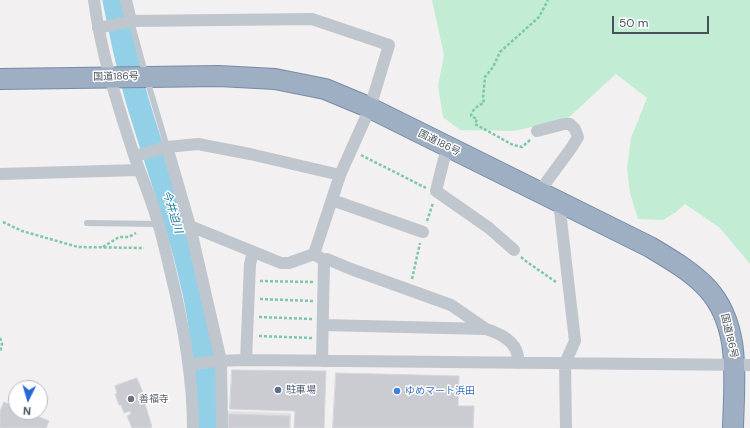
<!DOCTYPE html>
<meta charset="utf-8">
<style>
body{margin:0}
#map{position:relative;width:750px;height:428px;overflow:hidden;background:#f2f0f0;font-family:"DM Sans",sans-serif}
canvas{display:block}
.north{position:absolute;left:8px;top:380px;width:40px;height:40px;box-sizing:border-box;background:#fff;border:1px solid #b6babe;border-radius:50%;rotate:185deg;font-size:11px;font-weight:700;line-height:16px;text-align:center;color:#49525c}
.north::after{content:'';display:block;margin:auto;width:14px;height:18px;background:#2569d7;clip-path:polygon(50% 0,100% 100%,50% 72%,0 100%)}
.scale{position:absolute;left:612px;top:16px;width:97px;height:18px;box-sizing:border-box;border:2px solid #49525c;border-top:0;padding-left:5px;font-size:12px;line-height:14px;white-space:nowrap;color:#49525c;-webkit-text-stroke:3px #fff;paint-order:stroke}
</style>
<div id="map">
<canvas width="750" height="428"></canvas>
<div class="north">N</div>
<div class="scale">50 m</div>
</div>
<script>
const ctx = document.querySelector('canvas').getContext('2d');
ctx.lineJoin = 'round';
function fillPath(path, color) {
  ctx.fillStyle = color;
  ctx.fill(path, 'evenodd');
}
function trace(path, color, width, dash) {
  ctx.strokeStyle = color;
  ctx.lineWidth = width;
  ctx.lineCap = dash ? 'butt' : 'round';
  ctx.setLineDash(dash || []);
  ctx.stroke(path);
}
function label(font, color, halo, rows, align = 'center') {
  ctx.font = font + ' "DM Sans","Noto Sans JP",sans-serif';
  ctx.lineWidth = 3;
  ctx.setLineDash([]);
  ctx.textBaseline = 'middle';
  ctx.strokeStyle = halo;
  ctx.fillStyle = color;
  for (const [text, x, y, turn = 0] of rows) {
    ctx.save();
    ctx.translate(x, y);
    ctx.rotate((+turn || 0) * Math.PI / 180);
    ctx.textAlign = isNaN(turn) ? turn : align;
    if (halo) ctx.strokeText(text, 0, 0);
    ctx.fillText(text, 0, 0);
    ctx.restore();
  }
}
fillPath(new Path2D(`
 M 226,411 L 291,413 L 291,428 L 226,428 Z`), '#e3e1e1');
fillPath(new Path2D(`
 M 432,0 L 750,0 L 750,264 L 720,228 L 685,204 L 676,212 L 663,220 L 638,219 L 630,193 L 627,168 L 631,138 L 647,98 L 616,74 L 567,119 L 514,131 L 460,130 L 443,117 L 438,86 L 444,55 Z`), '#c2ecd4');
trace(new Path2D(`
 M 114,0 C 121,35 128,69 138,103 C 159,173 185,241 198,313 C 204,351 207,390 206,428`), '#91d0e7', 23);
const building = new Path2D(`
 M 232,370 L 326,371 L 324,428 L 294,428 L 295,411 L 230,409 Z
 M 336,373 L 459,376 L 458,406 L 474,406 L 473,428 L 333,428 Z
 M 137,378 L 147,403 L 145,404 L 152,427 L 149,428 L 132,428 L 127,416 L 131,414 L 130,411 L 124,413 L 121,405 L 119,405 L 115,394 L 117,393 L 115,386 Z
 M 4,402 L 16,407 L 16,412 L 28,412 L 49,421 L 46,428 L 0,428 L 0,412 Z
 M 229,414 L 290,416 L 289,428 L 229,428 Z`);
fillPath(building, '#caccd2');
trace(building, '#d4d6db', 1);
const trunk = new Path2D(`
 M 0,79 L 219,76 L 275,79 L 325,89 L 366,106 L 650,247 C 670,259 691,271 707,288 C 742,326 734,381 733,428`);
trace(trunk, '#768ba7', 22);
trace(new Path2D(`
 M 530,140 L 522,147 L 513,145 L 475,124 L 477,119 L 471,116 C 472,110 478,105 484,103 L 483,98 L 485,77 L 493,67 L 500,52 L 539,17 L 548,0
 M 361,155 L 426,188
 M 427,221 L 433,203
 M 3,222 L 22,231 L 78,247 L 144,248
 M 103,247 L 119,237 L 129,237 L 136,233
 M 521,257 L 527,262 L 556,282
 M 412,279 L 420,243
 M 260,281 L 313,282
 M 260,299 L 313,301
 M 259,317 L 312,319
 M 259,336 L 312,338
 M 0,338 L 2,344 L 0,352`), '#7cc8a7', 2.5, [3, 2]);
trace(new Path2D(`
 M 131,21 L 146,76 L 167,147
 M 87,223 L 159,224`), '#bfc6ce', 6);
trace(new Path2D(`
 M 94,0 C 101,54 118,106 135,158 C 143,180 152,201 158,223 C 163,238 166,254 170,270 C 183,322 193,374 193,428
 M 126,0 L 131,21
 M 98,28 L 131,21 L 312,19 L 389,45 L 370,108 L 340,175 L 314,254 L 289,263 L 281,263 L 190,226
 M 537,131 L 564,124 L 570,124 L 575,129 L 578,137 L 572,147 L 539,192
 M 167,147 L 190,226 L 221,361 L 222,428
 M 450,148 L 444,159 L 436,191 L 489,228 L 514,250
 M 135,156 L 167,147 L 198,144 L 250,154 L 340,175
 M 0,174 L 139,170
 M 332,200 L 423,232
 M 559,202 L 575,341 L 565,363 L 566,428
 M 317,256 L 324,260 L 322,361
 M 324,260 L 327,259 L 351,269 L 451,305 L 486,329
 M 323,325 L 486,329 C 502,334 520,343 518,363
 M 246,360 L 250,264 L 253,252
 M 189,365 L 215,361 L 246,360 L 750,365`), '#bfc6ce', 12);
trace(trunk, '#9eafc4', 20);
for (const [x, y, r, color] of [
 [278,390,4,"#5c6f8a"],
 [397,391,4,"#3f7fe0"],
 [131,399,4,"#6b7280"]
]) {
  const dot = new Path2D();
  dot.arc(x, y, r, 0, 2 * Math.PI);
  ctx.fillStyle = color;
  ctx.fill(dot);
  trace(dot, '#fff', 1.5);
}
label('10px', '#49525c', '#fff', [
 ["国道186号",116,77,-1],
 ["国道186号",439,143,26],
 ["国道186号",729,336,77]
]);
label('10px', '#4e5e75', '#fff', [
 ["駐車場",286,390]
], 'left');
label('10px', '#366cbe', '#fff', [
 ["ゆめマート浜田",405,391]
], 'left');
label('10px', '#5b616d', '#fff', [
 ["善福寺",139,399]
], 'left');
label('italic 11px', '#167da2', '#fff', [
 ["今井迫川",172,212,73]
]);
</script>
